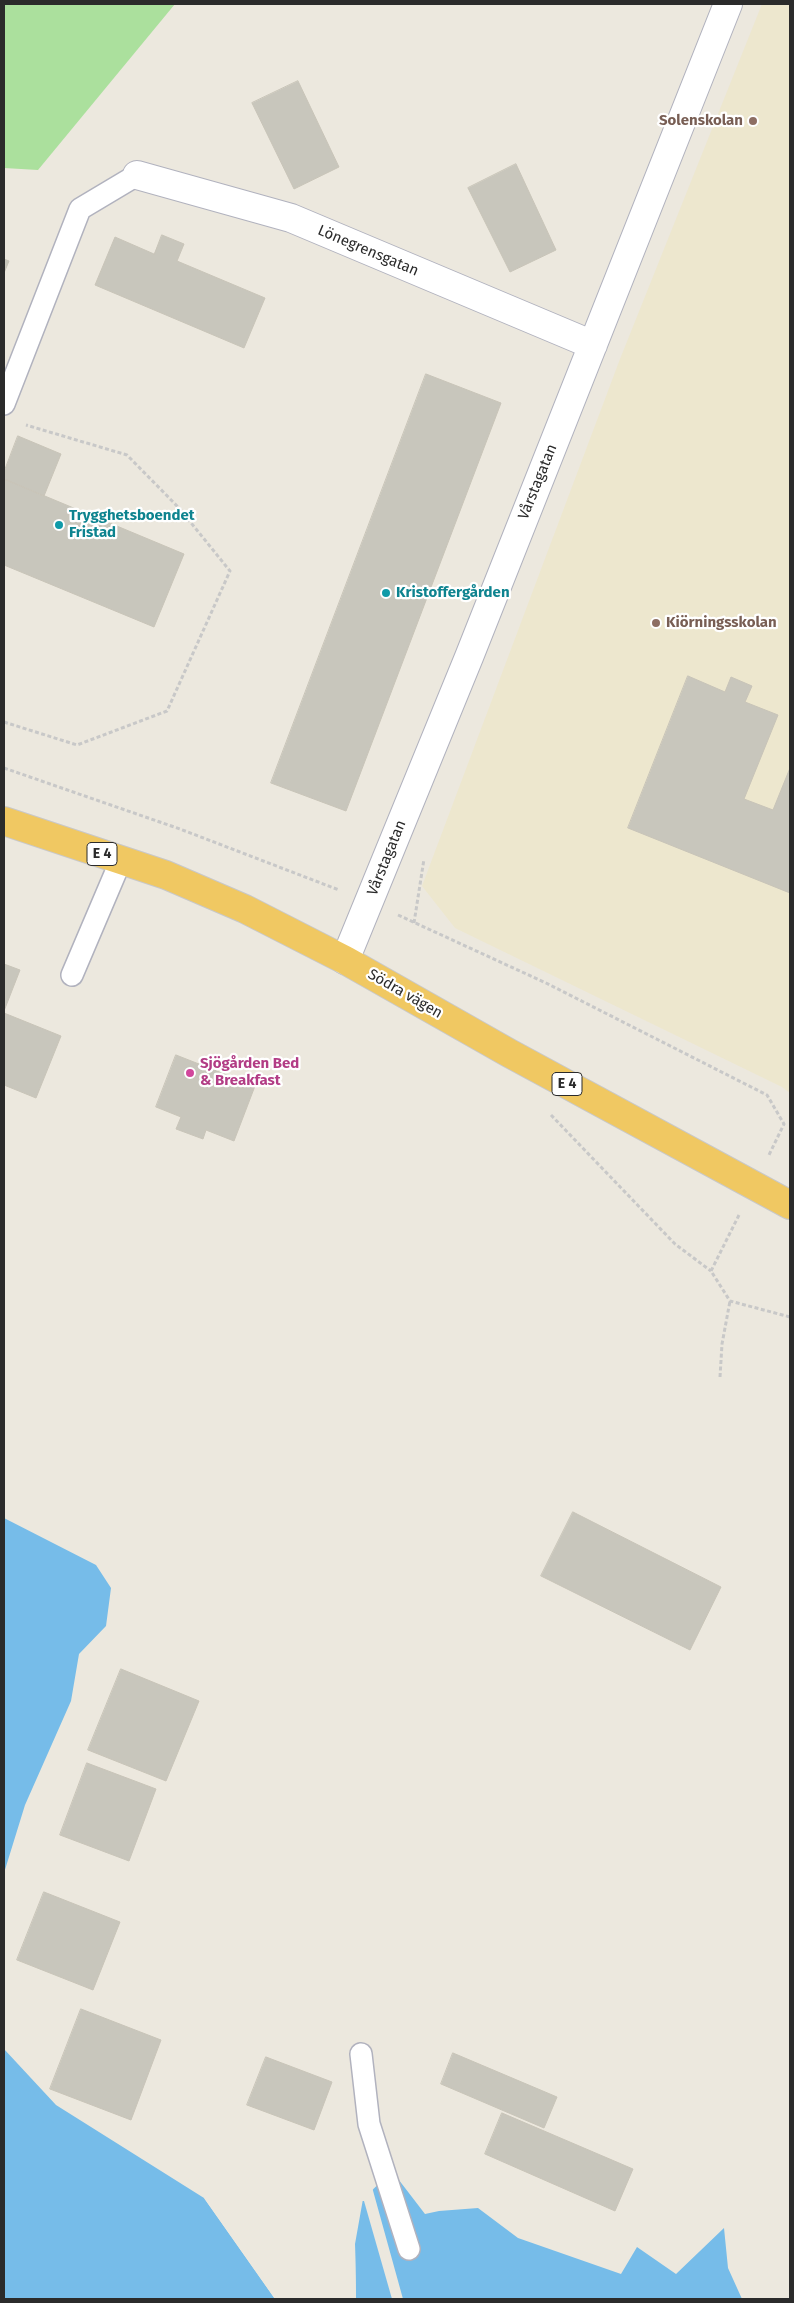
<!DOCTYPE html>
<meta charset="utf-8">
<style>
body{margin:0}
#map{position:relative;width:794px;height:2303px;overflow:hidden;background:#ece8de;font-family:"Fira Sans",sans-serif}
canvas{display:block}
.frame{position:absolute;inset:0;border:5px solid #2b2b2b;pointer-events:none}
</style>
<div id="map">
<canvas width="794" height="2303"></canvas>
<div class="frame"></div>
</div>
<script>
const ctx = document.querySelector('canvas').getContext('2d');
ctx.lineJoin = 'round';
function fillPath(path, color) {
  ctx.fillStyle = color;
  ctx.fill(path, 'evenodd');
}
function trace(path, color, width, dash) {
  ctx.strokeStyle = color;
  ctx.lineWidth = width;
  ctx.lineCap = dash ? 'butt' : 'round';
  ctx.setLineDash(dash || []);
  ctx.stroke(path);
}
function label(font, color, halo, rows, align = 'center') {
  ctx.font = font + ' "Fira Sans",sans-serif';
  ctx.lineWidth = 4.5;
  ctx.setLineDash([]);
  ctx.textBaseline = 'middle';
  ctx.strokeStyle = halo;
  ctx.fillStyle = color;
  for (const [text, x, y, turn = 0] of rows) {
    ctx.save();
    ctx.translate(x, y);
    ctx.rotate((+turn || 0) * Math.PI / 180);
    ctx.textAlign = isNaN(turn) ? turn : align;
    if (halo) ctx.strokeText(text, 0, 0);
    ctx.fillText(text, 0, 0);
    ctx.restore();
  }
}
fillPath(new Path2D(`
 M 762,4 L 790,4 L 790,1093 L 782,1087 L 455,928 L 422,886 L 620,359 Z`), '#ede7ce');
fillPath(new Path2D(`
 M 4,4 L 175,4 L 38,170 L 4,168 Z`), '#abe09d');
fillPath(new Path2D(`
 M 4,1518 L 96,1565 L 111,1588 L 106,1626 L 79,1654 L 71,1701 L 25,1805 L 4,1873 Z
 M 4,2049 L 56,2105 L 204,2198 L 275,2299 L 4,2299 Z
 M 392,2171 L 425,2214 L 439,2211 L 478,2208 L 518,2238 L 621,2274 L 637,2247 L 676,2274 L 724,2228 L 728,2268 L 742,2299 L 356,2299 L 355,2244 L 363,2199 Z`), '#76bce9');
fillPath(new Path2D(`
 M 372,2187 L 403,2299 L 392,2299 L 364,2201 L 360,2201 Z
 M 204,2198 L 208,2199 L 277,2299 L 275,2299 Z
 M 352,2243 L 355,2244 L 356,2299 L 354,2299 Z`), '#ece8de');
const building = new Path2D(`
 M 298,81 L 339,167 L 294,189 L 252,103 Z
 M 516,164 L 556,250 L 510,272 L 468,188 Z
 M 162,235 L 184,244 L 177,261 L 265,298 L 244,348 L 95,285 L 115,237 L 154,254 Z
 M 4,259 L 9,261 L 4,273 Z
 M 426,374 L 501,403 L 346,811 L 271,783 Z
 M 18,436 L 61,454 L 44,496 L 4,479 L 4,472 Z
 M 4,479 L 184,554 L 154,627 L 4,565 Z
 M 688,676 L 725,692 L 731,677 L 752,686 L 745,702 L 778,715 L 744,799 L 773,810 L 790,768 L 790,893 L 628,828 Z
 M 4,964 L 20,970 L 4,1011 Z
 M 4,1013 L 61,1036 L 36,1098 L 4,1085 Z
 M 176,1055 L 255,1086 L 234,1141 L 206,1130 L 203,1139 L 176,1129 L 181,1117 L 156,1107 Z
 M 573,1512 L 721,1587 L 690,1650 L 541,1576 Z
 M 121,1669 L 199,1701 L 166,1781 L 88,1750 Z
 M 87,1763 L 156,1789 L 129,1861 L 60,1835 Z
 M 44,1892 L 120,1922 L 93,1990 L 17,1960 Z
 M 81,2009 L 161,2040 L 131,2120 L 50,2089 Z
 M 453,2053 L 557,2097 L 544,2128 L 441,2084 Z
 M 266,2057 L 332,2082 L 314,2130 L 247,2105 Z
 M 502,2113 L 633,2169 L 615,2211 L 485,2154 Z`);
fillPath(building, '#c8c6bc');
trace(building, '#c8c4b8', 1);
const service = new Path2D(`
 M 4,404 L 80,209 L 137,175
 M 72,975 L 121,860
 M 361,2054 L 369,2124 L 409,2249`);
const minor = new Path2D(`
 M 137,175 L 291,218 L 593,345
 M 345,960 L 469,657 L 728,4`);
const trunk = new Path2D(`
 M 4,821 L 166,875 L 245,909 L 345,960 L 509,1053 L 790,1205`);
trace(service, '#b1b2be', 24);
trace(minor, '#b1b2be', 30);
trace(trunk, '#c8c8c8', 30);
trace(new Path2D(`
 M 4,722 L 77,745 L 167,711 L 230,571 L 179,508 L 127,455 L 26,425
 M 4,768 L 180,829 L 339,890
 M 398,915 L 546,983 L 767,1095 L 784,1124 L 768,1157
 M 414,923 L 424,859
 M 551,1115 L 675,1244 L 711,1271
 M 739,1215 L 711,1271 L 730,1301 L 790,1317
 M 720,1377 L 722,1344 L 730,1301`), '#c8c8c8', 3, [4, 2.5]);
trace(service, '#fff', 21);
trace(minor, '#fff', 28);
trace(trunk, '#f0c862', 28);
for (const [x, y, r, color] of [
 [753,121,5,"#8d6e63"],
 [59,525,5,"#0f9aa8"],
 [386,593,5,"#0f9aa8"],
 [656,623,5,"#8d6e63"],
 [190,1073,5,"#d1479c"]
]) {
  const dot = new Path2D();
  dot.arc(x, y, r, 0, 2 * Math.PI);
  ctx.fillStyle = color;
  ctx.fill(dot);
  trace(dot, '#fff', 2);
}
for (const [x, y, w] of [
 [102,854,30],
 [567,1084,30]
]) {
  const box = new Path2D();
  box.roundRect(x - w / 2, y - 11.5, w, 23, 4);
  ctx.fillStyle = '#fff';
  ctx.fill(box);
  trace(box, '#2b2b2b', 1);
}
label('bold 14px', '#2b2b2b', null, [
 ["E 4",102,854],
 ["E 4",567,1084]
]);
label('bold 15px', '#785e54', '#fff', [
 ["Solenskolan",743,121],
 ["Kiörningsskolan",666,623,"left"]
], 'right');
label('15px', '#2b2b2b', '#fff', [
 ["Lönegrensgatan",368,251,23],
 ["Vårstagatan",538,482,-68],
 ["Vårstagatan",387,858,-68],
 ["Södra vägen",405,994,30]
]);
label('bold 15px', '#0d838f', '#fff', [
 ["Trygghetsboendet",69,516],
 ["Fristad",69,533],
 ["Kristoffergården",396,593]
], 'left');
label('bold 15px', '#b23c85', '#fff', [
 ["Sjögården Bed",200,1064],
 ["& Breakfast",200,1081]
], 'left');
</script>
